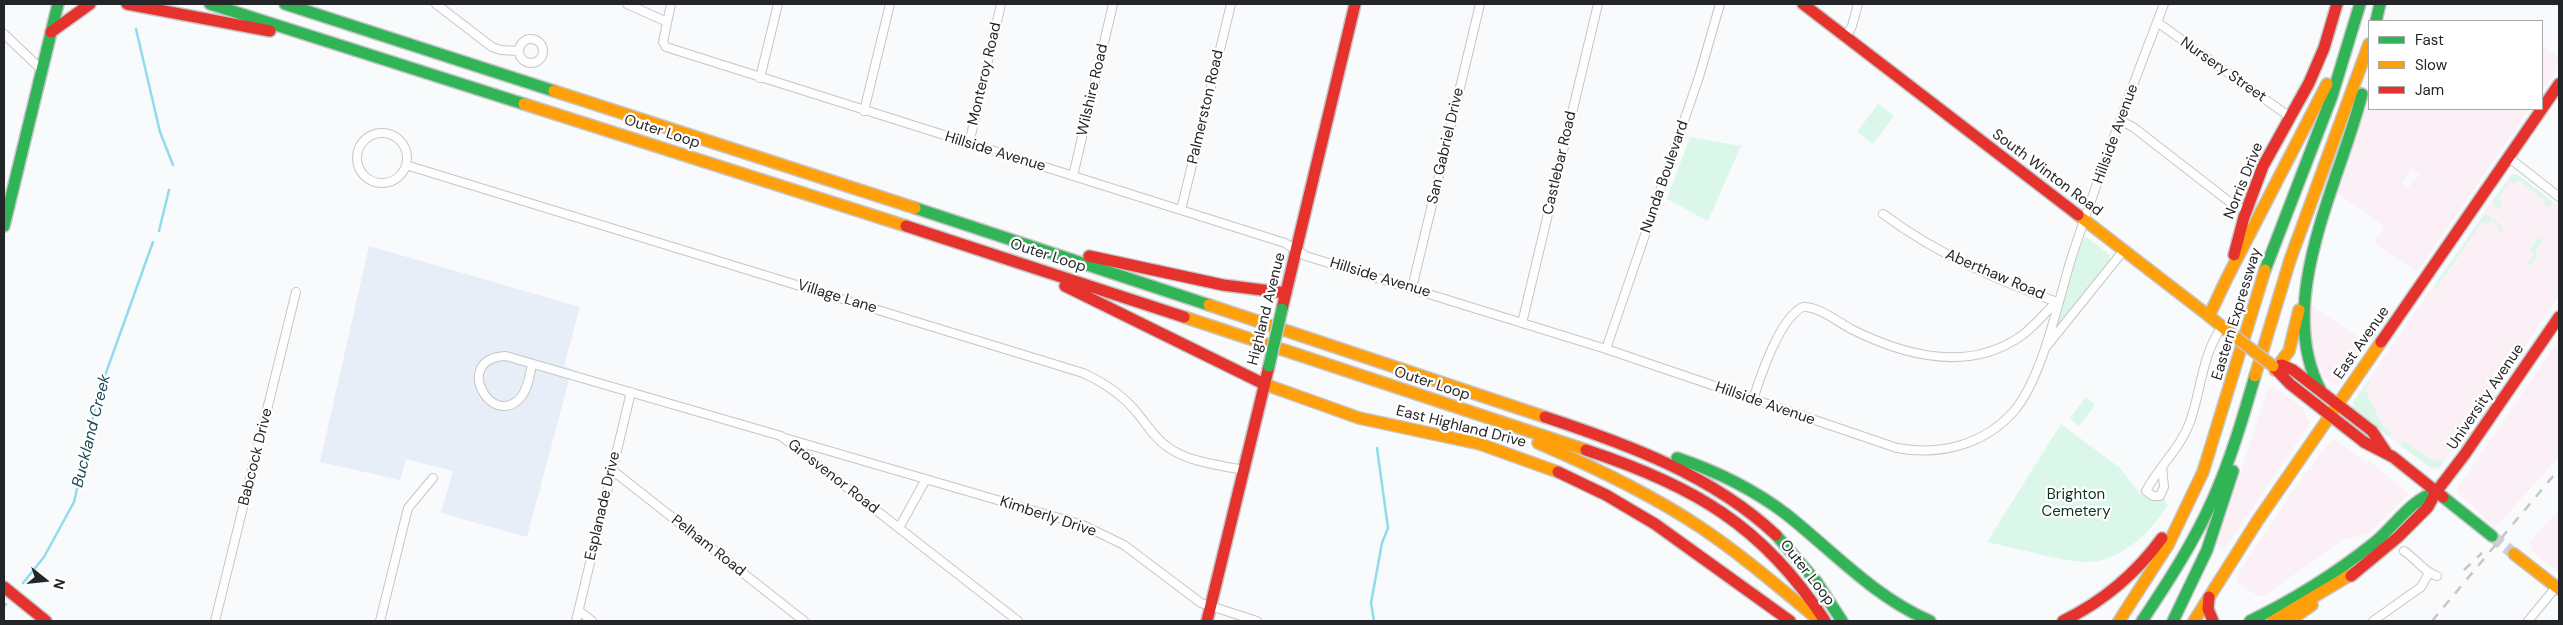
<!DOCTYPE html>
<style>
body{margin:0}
#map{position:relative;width:2563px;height:625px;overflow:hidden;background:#f8fafc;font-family:"DM Sans",sans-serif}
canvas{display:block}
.frame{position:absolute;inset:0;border:5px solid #232528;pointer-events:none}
.legend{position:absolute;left:2368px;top:20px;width:175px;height:90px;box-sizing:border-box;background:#fff;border:1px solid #a7a8a9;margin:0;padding:6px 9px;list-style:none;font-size:15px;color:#232528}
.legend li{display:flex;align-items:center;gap:10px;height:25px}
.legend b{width:25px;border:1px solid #a7a8a9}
.north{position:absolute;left:20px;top:555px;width:50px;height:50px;-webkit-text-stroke:4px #fff;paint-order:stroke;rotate:106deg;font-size:14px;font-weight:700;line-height:20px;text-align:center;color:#232528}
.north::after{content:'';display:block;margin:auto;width:18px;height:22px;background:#232528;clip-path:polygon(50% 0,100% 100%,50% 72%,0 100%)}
</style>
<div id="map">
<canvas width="2563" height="625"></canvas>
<div class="frame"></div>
<ul class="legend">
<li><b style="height:6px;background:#30b455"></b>Fast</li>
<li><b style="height:6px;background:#ff9f0a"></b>Slow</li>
<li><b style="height:6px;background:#e5322d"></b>Jam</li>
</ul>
<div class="north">N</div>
</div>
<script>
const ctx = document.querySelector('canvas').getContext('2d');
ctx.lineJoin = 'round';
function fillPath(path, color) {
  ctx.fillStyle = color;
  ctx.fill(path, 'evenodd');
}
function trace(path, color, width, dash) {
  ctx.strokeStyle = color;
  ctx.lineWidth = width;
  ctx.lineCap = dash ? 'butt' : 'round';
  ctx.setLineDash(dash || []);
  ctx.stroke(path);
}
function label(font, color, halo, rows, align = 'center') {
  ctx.font = font + ' "DM Sans",sans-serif';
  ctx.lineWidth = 4.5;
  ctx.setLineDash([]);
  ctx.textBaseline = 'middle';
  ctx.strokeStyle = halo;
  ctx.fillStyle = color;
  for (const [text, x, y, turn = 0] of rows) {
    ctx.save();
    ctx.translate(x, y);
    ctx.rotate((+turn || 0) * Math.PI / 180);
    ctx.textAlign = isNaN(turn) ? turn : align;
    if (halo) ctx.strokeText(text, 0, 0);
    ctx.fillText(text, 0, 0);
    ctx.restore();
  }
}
fillPath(new Path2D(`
 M 2542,45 L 2559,58 L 2559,66 L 2542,91 Z
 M 2369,101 L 2369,109 L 2529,109 L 2417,272 L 2374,243 L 2385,226 L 2336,193 ZM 2411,169 L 2442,191 L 2418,175 L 2408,188 L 2402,184 Z
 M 2511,174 L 2517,174 L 2559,206 L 2559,296 L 2439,469 L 2433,470 L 2355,412 L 2352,407 L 2353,402 Z
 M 2309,304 L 2367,343 L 2337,386 L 2318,373 L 2312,352 Z
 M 2559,339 L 2559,456 L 2495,528 L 2456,491 Z
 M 2273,386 L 2303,408 L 2310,423 L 2225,549 L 2217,543 L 2268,388 Z
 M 2333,438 L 2366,463 L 2370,461 L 2409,494 L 2369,533 L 2341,541 L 2264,596 L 2258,596 L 2237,582 L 2238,574 L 2296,486 Z
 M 2559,509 L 2559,573 L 2533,552 L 2529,542 Z`), '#fcf0f7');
fillPath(new Path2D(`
 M 369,246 L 580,307 L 564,366 L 572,369 L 527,537 L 441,513 L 453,471 L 406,459 L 400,480 L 320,462 Z`), '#e8eef7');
fillPath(new Path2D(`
 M 1878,104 L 1894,116 L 1873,144 L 1857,132 Z
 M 1690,137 L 1741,146 L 1708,221 L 1667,199 Z
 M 2513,174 L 2518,175 L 2552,201 L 2550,206 L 2543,206 L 2545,200 L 2519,180 L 2515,184 L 2510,181 L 2498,199 L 2502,202 L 2500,207 L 2515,218 L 2493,204 L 2493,200 Z
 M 2485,214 L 2501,225 L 2503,231 L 2498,233 L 2500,227 L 2491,220 L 2486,225 L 2482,222 L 2437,287 L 2440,291 L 2435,288 L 2436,283 Z
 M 2085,236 L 2110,255 L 2109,261 L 2055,330 L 2053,329 L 2065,285 Z
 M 2538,238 L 2543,240 L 2535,252 L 2538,257 L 2530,266 L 2527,264 L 2534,254 L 2530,250 Z
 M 2369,381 L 2370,382 L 2365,390 L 2383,426 L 2393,433 L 2389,436 L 2353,408 L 2353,402 Z
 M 2086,397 L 2095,405 L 2079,426 L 2070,418 Z
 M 2061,424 L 2120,468 L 2139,493 L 2154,501 L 2163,498 L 2168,505 C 2151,532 2120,563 2085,562 C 2056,560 2017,548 1987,542 Z
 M 2402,440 L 2433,461 L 2444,460 L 2440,467 L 2432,468 L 2401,446 Z`), '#daf7ea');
trace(new Path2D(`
 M 136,29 L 160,132 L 173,165
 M 159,231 L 169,190
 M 23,583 L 44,557 L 74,502 L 98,395 L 153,242
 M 4,606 L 6,604
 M 1374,621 L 1371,603 L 1382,543 L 1388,528 L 1377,448`), '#90dced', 2.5);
trace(new Path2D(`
 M 2492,536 L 2514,554`), '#cdcfd2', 12, [12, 6]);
const street = new Path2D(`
 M 436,4 L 492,47 L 501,50 L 519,51
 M 627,4 L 667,22
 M 671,4 L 663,42 L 666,47 L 1285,243 L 1306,256 L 1606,349 L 1897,448 C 1940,456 1984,445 2014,411 C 2043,377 2058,301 2072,256 C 2100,172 2132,87 2164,4
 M 2157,22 L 2290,117
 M 4,34 L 42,70
 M 1846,37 L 1852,26 L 1858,4
 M519 51a12 12 0 1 1 24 0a12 12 0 1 1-24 0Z
 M 760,78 L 778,4
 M 864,111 L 890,4
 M 2121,121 L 2133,127 L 2231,203 L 2247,211
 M357 158a25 25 0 1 1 50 0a25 25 0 1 1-50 0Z
 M 969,144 L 1001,4
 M 2508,157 L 2559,197
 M 406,165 L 1083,373 C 1105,383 1123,395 1138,414 C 1148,426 1156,440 1169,448 C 1189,462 1219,465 1243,470
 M 1073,176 L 1113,4
 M 1181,210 L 1231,4
 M 1412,288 L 1480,4
 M 1522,323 L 1598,4
 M 2046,347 L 2124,250
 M 1606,349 L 1699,77 L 1720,4
 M 532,364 C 530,374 528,389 521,397 C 492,431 451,358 506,356 L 781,436 L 1018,621
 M 1753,400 C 1760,377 1780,317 1803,307 C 1818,306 1838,322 1851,329 C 1905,356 1968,373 2021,336 C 2034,327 2045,312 2057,302 C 1995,279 1937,254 1883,214
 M 785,438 L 1083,525 L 1124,545 L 1201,603 L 1257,621
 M 2162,467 L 2164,487 L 2160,496 L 2153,496 L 2146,491 C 2159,466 2180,449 2190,422 C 2201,391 2202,354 2222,327
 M 612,470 L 804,621
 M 899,528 L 926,479
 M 2404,551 C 2415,558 2425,573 2437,576
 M 579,611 L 592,621
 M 215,621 L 296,292
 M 380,621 L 408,508 L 433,478
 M 576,621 L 631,392
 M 2373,621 L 2421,587 L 2429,573
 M 2528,621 L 2556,587`);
const fast = new Path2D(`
 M 210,4 L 524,104
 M 285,4 L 554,91
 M 2376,21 L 2380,4
 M 915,208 L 1209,305
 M 4,226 L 58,4
 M 2265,270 L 2332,96 L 2360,4
 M 2321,391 C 2273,302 2340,182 2362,94
 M 1677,458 C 1716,471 1753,489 1786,514 C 1834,552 1873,596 1930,621
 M 2443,497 L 2492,536
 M 1776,535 L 1816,581 L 1842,621
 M 2142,621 C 2168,582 2194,542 2213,499 C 2231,459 2243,417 2255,376
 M 2173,621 L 2207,550 L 2233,471
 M 2250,621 C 2295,599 2335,574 2374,543 C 2395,526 2410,500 2436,492`);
const slow = new Path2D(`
 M 554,91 L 915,208
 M 524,104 L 906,226
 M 2078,215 L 2209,316
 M 2227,278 L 2327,84
 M 1209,305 L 1545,417
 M 1184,317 L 1586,450
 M 2225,329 L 2209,316 L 2227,278
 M 2275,370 L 2289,351 L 2299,310
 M 2255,376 L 2290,260 L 2369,44
 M 1264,384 L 1359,418 L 1480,444 L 1558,472
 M 1538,443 C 1594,467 1649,493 1700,527 C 1742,555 1781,589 1820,621
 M 2514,554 L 2559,589
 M 2119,621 L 2168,545 L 2203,472 L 2265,270
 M 2194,621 L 2258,520 L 2381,342
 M 2273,621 L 2357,571
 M 2289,621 L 2312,605`);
const jam = new Path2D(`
 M 127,4 L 270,31
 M 1803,4 L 2078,215
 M 51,32 L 90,4
 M 906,226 L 1184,317
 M 2234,255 L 2244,217 L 2263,166 L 2309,83 L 2324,48 L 2337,4
 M 1089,256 L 1223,285 L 1286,293
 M 1065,286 L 1264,384
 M 1282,309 L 1355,4
 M 2381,342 L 2559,84
 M 1545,417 C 1627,444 1712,475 1776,535
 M 1586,450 C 1692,485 1763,525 1825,621
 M 2386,452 L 2372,431 L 2293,370 L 2282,365 L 2273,366 L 2290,384 L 2364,442 L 2393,457 L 2443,497
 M 1558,472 L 1606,495 L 1655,524 L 1790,621
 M 2351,576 L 2398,537 L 2428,507 L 2436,492 L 2465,454 L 2559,317
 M 4,587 L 46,621
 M 2209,597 L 2208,609 L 2213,621
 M 1207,621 L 1269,366
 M 2063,621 C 2104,601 2135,575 2162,538`);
trace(street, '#c4c6c8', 10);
trace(fast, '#c4c6c8', 14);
trace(slow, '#c4c6c8', 14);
trace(jam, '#c4c6c8', 14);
trace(street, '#fefeff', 8);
trace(fast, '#30b455', 11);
trace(slow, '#ff9f0a', 11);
trace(jam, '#e5322d', 11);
trace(new Path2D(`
 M 2464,570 L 2482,553
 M 2432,621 L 2559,469`), '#c6c6c6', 2.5, [9, 9]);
const fastBridge = new Path2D(`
 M 1269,366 L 1282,309`);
const slowBridge = new Path2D(`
 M 2225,329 L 2273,366`);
trace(fastBridge, '#c4c6c8', 14, []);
trace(slowBridge, '#c4c6c8', 14, []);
trace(fastBridge, '#30b455', 11);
trace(slowBridge, '#ff9f0a', 11);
label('15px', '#232528', '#fff', [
 ["Nursery Street",2223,70,35],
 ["Monteroy Road",985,74,-77],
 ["Wilshire Road",1093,90,-77],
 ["Palmerston Road",1206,107,-77],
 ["Outer Loop",662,132,18],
 ["Hillside Avenue",2116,134,-70],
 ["San Gabriel Drive",1446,146,-77],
 ["Hillside Avenue",995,152,17],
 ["Castlebar Road",1560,163,-77],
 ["South Winton Road",2047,173,37],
 ["Nunda Boulevard",1665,177,-71],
 ["Norris Drive",2244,181,-68],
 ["Outer Loop",1048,256,18],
 ["Aberthaw Road",1995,275,23],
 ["Hillside Avenue",1380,278,17],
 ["Village Lane",837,297,17],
 ["Highland Avenue",1267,309,-76],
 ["Eastern Expressway",2237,314,-73],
 ["East Avenue",2362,343,-55],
 ["Outer Loop",1432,384,18],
 ["University Avenue",2486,397,-56],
 ["Hillside Avenue",1765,404,19],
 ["East Highland Drive",1461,427,14],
 ["Babcock Drive",256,457,-76],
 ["Grosvenor Road",833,477,38],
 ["Esplanade Drive",603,506,-77],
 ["Kimberly Drive",1048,517,18],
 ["Pelham Road",708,546,38],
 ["Outer Loop",1807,573,52]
]);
label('15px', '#0d3424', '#fff', [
 ["Brighton",2076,495],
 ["Cemetery",2076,512]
]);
label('italic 16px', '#1a4a53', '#fff', [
 ["Buckland Creek",92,431,-76]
]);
</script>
